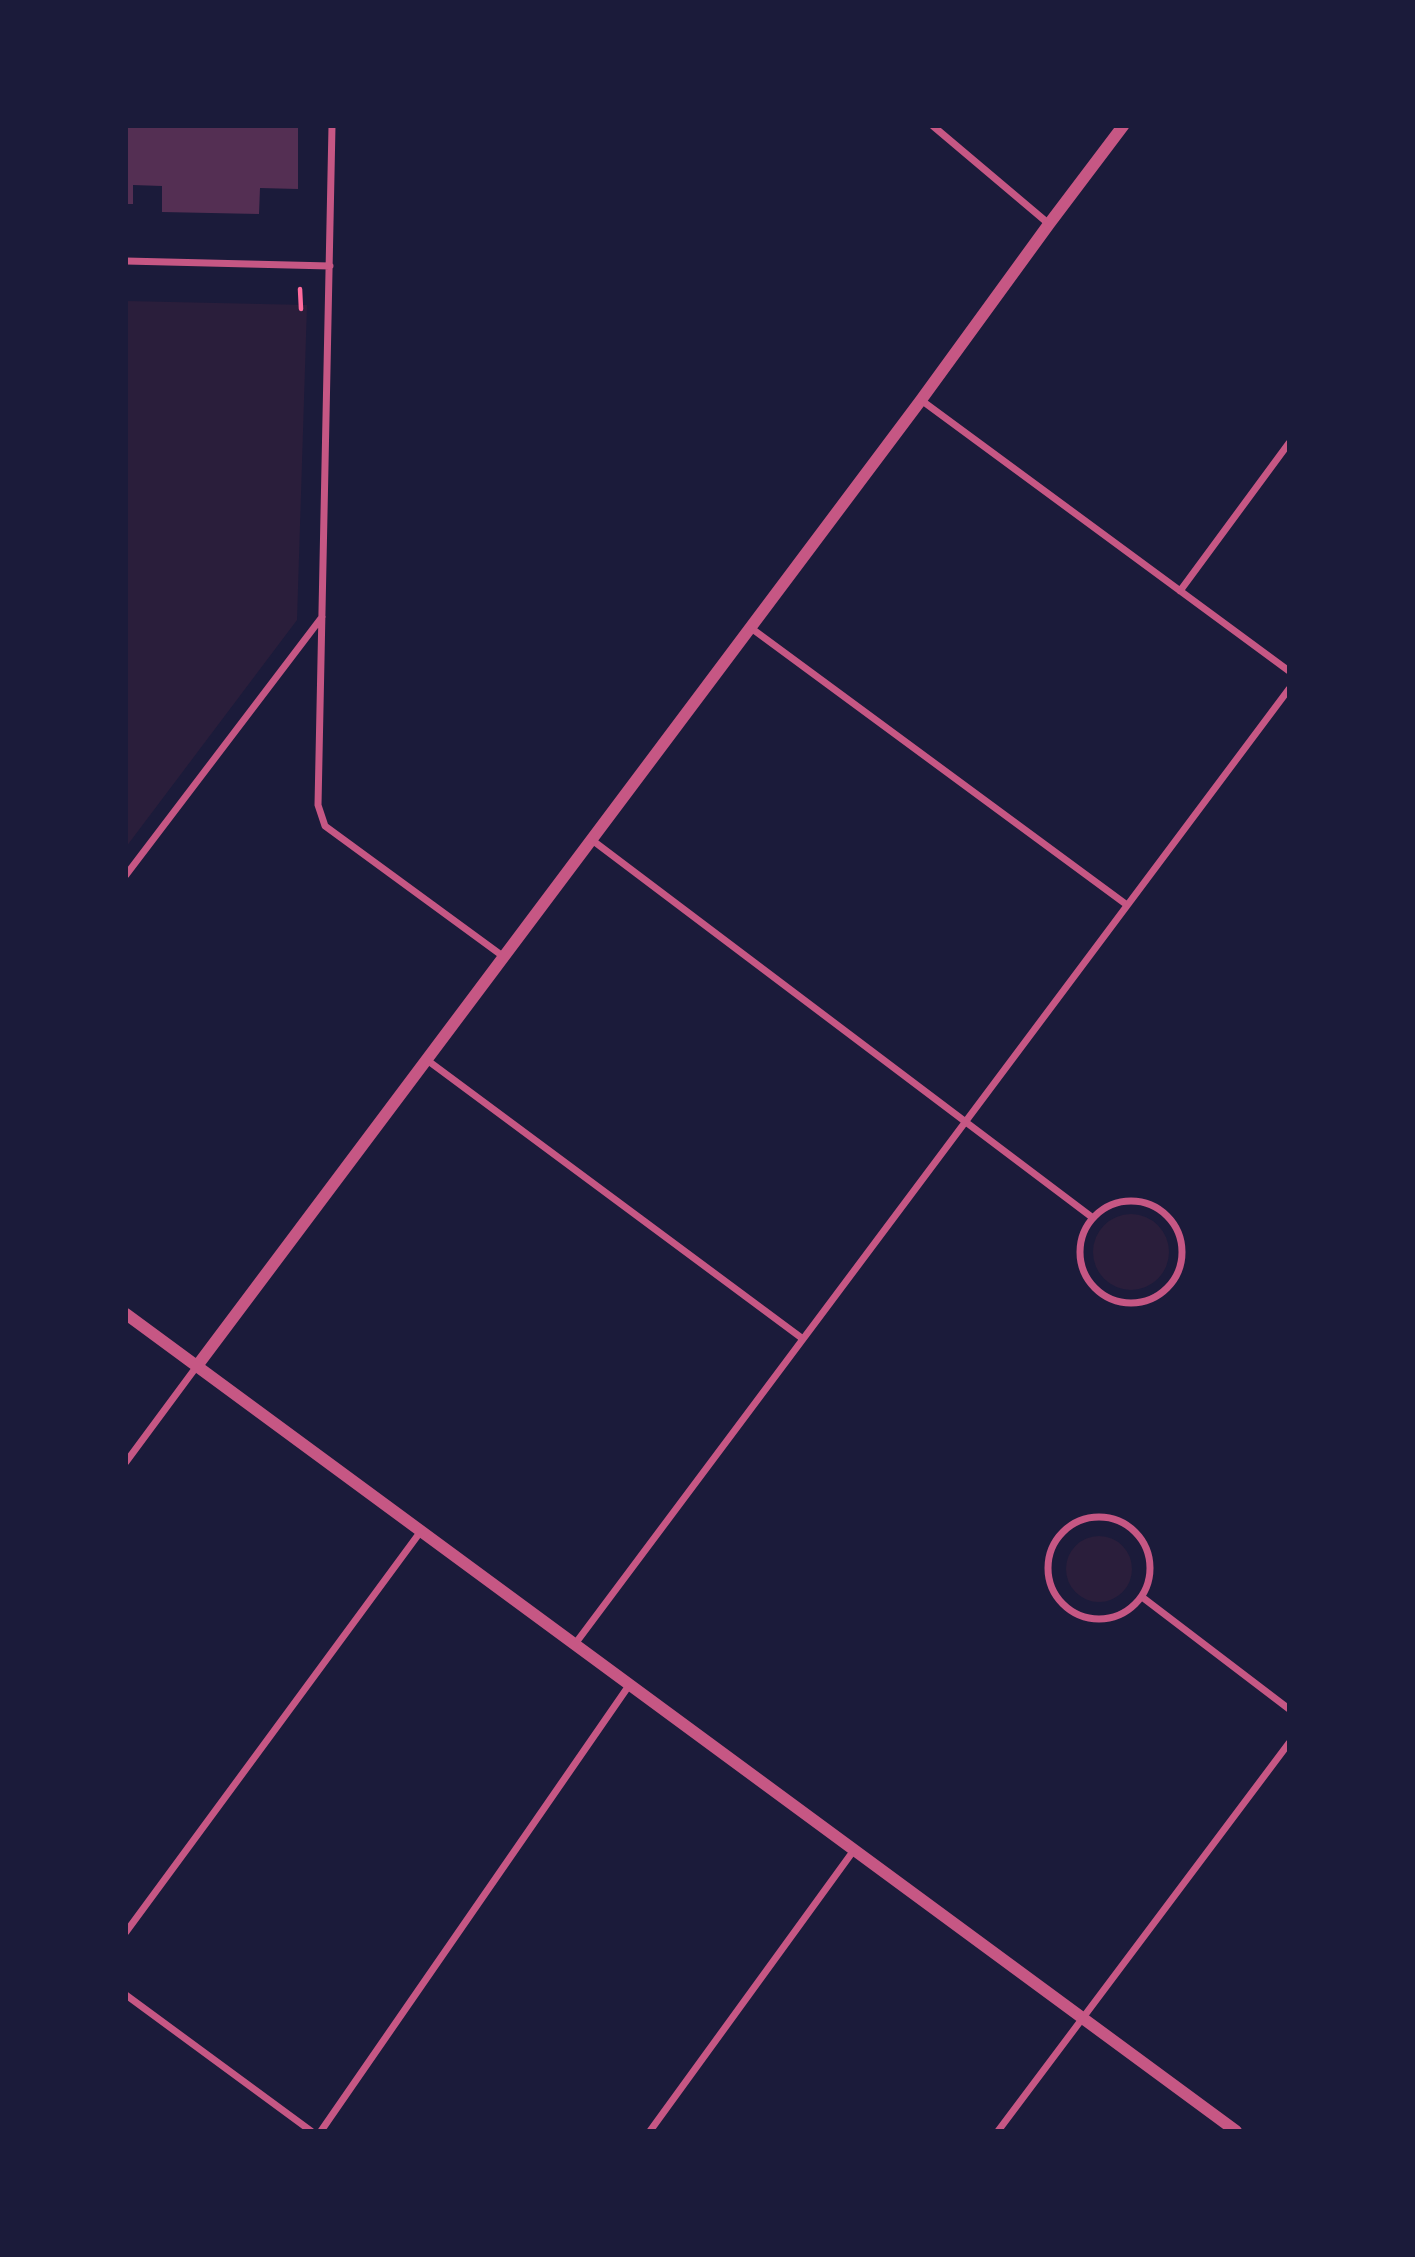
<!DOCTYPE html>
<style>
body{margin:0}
#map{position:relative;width:1415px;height:2257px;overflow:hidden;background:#1b1b3a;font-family:Rubik,sans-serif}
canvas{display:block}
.frame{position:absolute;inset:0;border:128px solid #1b1b3a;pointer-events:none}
</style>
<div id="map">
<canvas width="1415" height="2257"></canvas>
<div class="frame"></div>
</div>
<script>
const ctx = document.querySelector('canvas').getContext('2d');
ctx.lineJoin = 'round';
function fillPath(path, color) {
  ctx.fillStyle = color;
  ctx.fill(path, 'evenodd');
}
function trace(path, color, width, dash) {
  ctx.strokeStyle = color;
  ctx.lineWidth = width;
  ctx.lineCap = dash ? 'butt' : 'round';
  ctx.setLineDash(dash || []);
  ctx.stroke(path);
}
fillPath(new Path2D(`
 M 126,301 L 307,305 L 297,620 L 126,847 Z
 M1093 1252a38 38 0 1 1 76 0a38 38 0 1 1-76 0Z
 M1066 1569a33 33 0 1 1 66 0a33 33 0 1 1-66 0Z`), '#2a1e3b');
fillPath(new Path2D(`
 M 126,126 L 298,126 L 298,189 L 260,188 L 259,214 L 162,212 L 162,186 L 133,185 L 133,204 L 126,204 Z`), '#542f53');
trace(new Path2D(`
 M 300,289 L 301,309`), '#ff6b9d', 4.5);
trace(new Path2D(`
 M 332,126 L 318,805 L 325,826 L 504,957
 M 933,126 L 1049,224
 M 126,261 L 330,266
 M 921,400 L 1289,671
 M 1180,591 L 1289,443
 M 751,628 L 1127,905
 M 592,840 L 1093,1218
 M 126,875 L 322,617
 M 427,1060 L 803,1339
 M1080 1252a51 51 0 1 1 102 0a51 51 0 1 1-102 0Z
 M 126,1462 L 197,1366
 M1048 1568a51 51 0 1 1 102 0a51 51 0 1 1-102 0Z
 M 1142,1597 L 1289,1709
 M 575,1644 L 1289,689
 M 126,1932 L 421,1531
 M 126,1995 L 311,2131
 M 321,2131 L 630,1684
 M 650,2131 L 854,1850
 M 998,2131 L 1289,1743`), '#c65784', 7);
trace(new Path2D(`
 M 126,1314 L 1236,2131
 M 197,1366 L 921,400 L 1049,224 L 1123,126`), '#c65784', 12);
</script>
